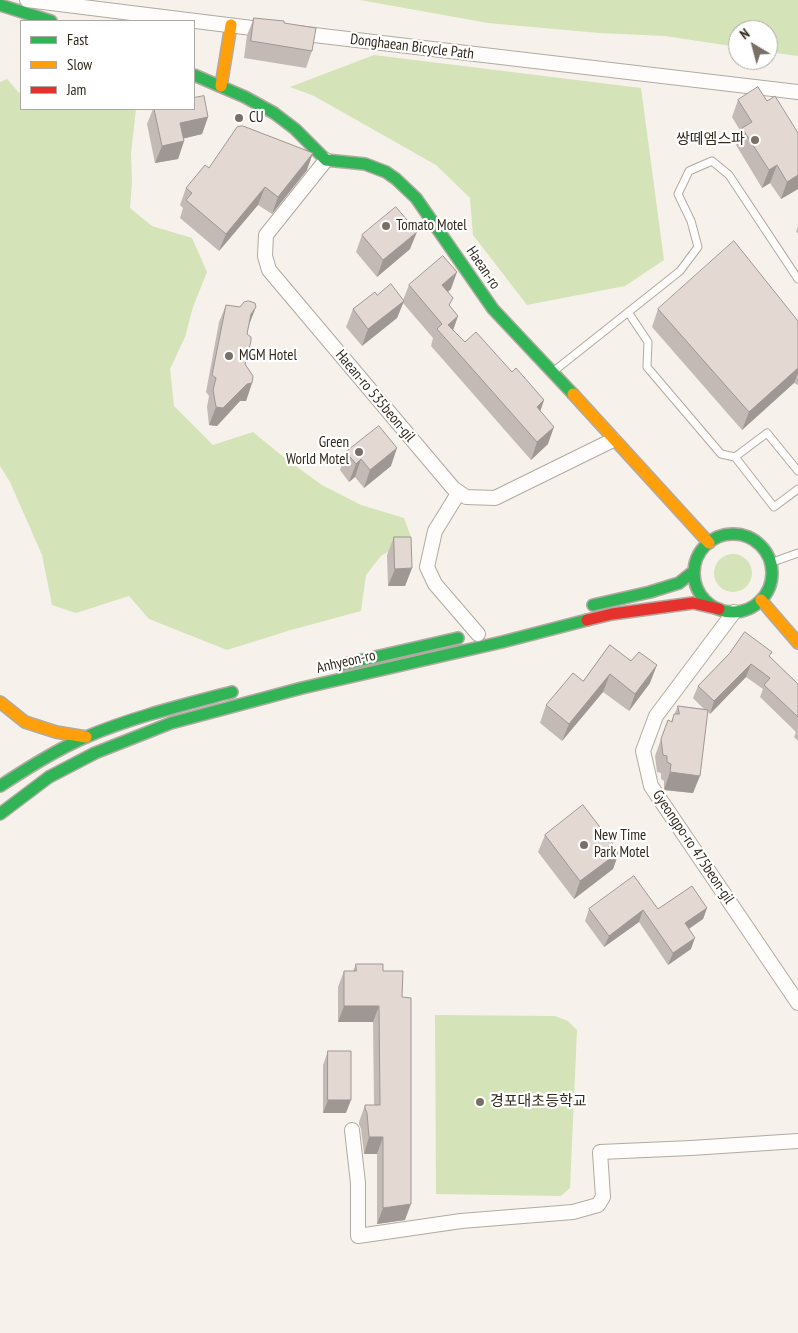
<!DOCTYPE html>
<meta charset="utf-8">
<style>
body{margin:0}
#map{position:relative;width:798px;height:1333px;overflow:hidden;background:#f7f1eb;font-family:"PT Sans Narrow",sans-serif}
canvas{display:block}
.legend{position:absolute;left:20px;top:20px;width:175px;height:90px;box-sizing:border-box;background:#fff;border:1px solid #adaaa5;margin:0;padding:6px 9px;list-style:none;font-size:15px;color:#332a1e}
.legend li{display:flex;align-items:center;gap:10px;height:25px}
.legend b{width:25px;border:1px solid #adaaa5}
.north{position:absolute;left:728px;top:20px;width:50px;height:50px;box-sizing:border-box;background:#fff;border:1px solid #adaaa5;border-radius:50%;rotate:323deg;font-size:14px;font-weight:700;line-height:20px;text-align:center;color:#332a1e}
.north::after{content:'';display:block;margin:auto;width:18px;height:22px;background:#787066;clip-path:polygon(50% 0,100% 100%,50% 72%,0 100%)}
</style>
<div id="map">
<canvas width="798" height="1333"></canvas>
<ul class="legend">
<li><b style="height:6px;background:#30b455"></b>Fast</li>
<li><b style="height:6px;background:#ff9f0a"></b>Slow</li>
<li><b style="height:6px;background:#e5322d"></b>Jam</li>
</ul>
<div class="north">N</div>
</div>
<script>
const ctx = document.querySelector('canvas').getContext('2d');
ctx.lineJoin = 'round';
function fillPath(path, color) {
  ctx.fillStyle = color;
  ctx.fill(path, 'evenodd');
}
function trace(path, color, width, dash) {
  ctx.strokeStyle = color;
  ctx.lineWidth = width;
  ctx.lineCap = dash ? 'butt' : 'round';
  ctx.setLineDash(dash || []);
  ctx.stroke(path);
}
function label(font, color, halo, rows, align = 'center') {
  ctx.font = font + ' "PT Sans Narrow","Noto Sans KR",sans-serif';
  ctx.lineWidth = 4.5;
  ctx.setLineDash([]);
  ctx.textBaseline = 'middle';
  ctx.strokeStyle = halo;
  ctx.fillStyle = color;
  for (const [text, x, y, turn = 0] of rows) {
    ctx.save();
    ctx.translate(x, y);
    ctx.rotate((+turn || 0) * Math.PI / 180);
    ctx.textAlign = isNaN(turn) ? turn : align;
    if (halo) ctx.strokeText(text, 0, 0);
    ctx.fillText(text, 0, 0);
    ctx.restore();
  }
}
fillPath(new Path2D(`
 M 360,0 L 798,0 L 798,56 L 768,52 L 768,30 L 738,30 L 738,47 L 665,36 L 599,33 L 488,23 Z
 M 374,55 L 641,88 L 664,260 L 625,286 L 527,305 L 473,235 L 470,198 L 436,165 L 314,96 L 290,87 Z
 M 7,79 L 21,95 L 21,109 L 136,109 L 131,153 L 132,182 L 130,208 L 152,226 L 192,238 L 207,272 L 193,307 L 185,337 L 170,369 L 174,406 L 213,445 L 253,432 L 286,459 L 322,485 L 361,505 L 404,518 L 411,537 L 381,556 L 366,575 L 361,611 L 291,630 L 227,650 L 149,619 L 129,596 L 76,613 L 52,605 L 42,555 L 10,482 L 0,466 L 0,82 Z
 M714 573a19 19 0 1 1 38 0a19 19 0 1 1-38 0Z
 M 435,1015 L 555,1016 L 568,1021 L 577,1030 L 570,1188 L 561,1196 L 436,1194 Z`), '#d4e3b8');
const lane = new Path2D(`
 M 628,312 L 648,342 L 647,367 L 721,454 L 735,457 L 774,507 L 798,489
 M 554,371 L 680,271 L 698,247 L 691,221 L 678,194 L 689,171 L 712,161 L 729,175 L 798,279
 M 735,457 L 767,433 L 798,471
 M 770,563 L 798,553`);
const street = new Path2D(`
 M 27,0 L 268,30
 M 297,33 L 798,92
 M 326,160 L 266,235 L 265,256 L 269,270 L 453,488 L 466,497 L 495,498 L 613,440
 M 459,492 L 435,531 L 427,567 L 435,584 L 478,634
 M 734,612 L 656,716 L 643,751 L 651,786 L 798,1003
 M 352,1130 L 358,1183 L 358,1236 L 461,1221 L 573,1212 L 598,1205 L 603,1197 L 600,1152 L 691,1148 L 798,1141`);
const fast = new Path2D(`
 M 0,5 L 51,21
 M 194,75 L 245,97 L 274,113 L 295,129 L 326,160 L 365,164 L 386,172 L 396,179 L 416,198 L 493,309 L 573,394
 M694 573a39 39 0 1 1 78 0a39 39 0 1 1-78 0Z
 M 593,605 L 650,592 L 679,583 L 694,571
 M 340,665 L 458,638
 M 0,786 C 28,768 56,750 86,737 C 133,717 183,705 232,692
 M 0,814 L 49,777 L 95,753 L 171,723 L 302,688 L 502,642 L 587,620`);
const slow = new Path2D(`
 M 221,86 L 231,25
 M 573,394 L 709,543
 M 761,600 L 798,643
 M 0,702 L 25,722 L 56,732 L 86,737`);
const jam = new Path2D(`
 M 587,620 L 612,614 L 693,603 L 719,609`);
trace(lane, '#b1aaa2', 9);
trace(street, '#b1aaa2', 16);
trace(fast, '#b1aaa2', 14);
trace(slow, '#b1aaa2', 14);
trace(jam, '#b1aaa2', 14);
trace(lane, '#fefdfc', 7);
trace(street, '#fefdfc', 14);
trace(fast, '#30b455', 11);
trace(slow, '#ff9f0a', 11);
trace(jam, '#e5322d', 11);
fillPath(new Path2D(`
 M 254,18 L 284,23 L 312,51 L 306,68 L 244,58 L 247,35 Z
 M 738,100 L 767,101 L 798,133 L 798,189 L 781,199 L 770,183 L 762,188 L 736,145 L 741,132 L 732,117 Z
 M 153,109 L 154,109 L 208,117 L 202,134 L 184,138 L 184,141 L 178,159 L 155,163 L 147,124 Z
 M 209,168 L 307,170 L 272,214 L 258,205 L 219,251 L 180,218 L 183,208 L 180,205 L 186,188 Z
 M 798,226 L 798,233 L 796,232 Z
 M 362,235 L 410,249 L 377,277 L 356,252 Z
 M 409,285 L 451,289 L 448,292 L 450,306 L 458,316 L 453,330 L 465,342 L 512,372 L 544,400 L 540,411 L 548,444 L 531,460 L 431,346 L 433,338 L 403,303 L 397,318 L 362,346 L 346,327 L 353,309 L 377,295 L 403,300 Z
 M 226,305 L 240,307 L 249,325 L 247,334 L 245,364 L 252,383 L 246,401 L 240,401 L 217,426 L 209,425 L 207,407 L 209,396 L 206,392 L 219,322 Z
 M 658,309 L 798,321 L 798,385 L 794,383 L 742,430 L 652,327 Z
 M 346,452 L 391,466 L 364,488 L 355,477 L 349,482 L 340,470 Z
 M 394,537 L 412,568 L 405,586 L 388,586 L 387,555 Z
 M 610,645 L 650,683 L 629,711 L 603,692 L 562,741 L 540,723 L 546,705 L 583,681 Z
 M 729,654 L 770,657 L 798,684 L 798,741 L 794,737 L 796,732 L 760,697 L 763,689 L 746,677 L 710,714 L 708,712 L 693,793 L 664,790 L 664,781 L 661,779 L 661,773 L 657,772 L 655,756 L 668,720 L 671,722 L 678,706 L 704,709 L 693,698 L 698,686 Z
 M 545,835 L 619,852 L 613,869 L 574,899 L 538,852 Z
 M 707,908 L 703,919 L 689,929 L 691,949 L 668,965 L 639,922 L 604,947 L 585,921 L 589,909 L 658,909 Z
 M 356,964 L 383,971 L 402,997 L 405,1220 L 377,1224 L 377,1154 L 364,1154 L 361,1129 L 359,1124 L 359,1122 L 365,1105 L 374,1105 L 373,1022 L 338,1022 L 338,987 L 344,971 L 353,971 Z
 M 328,1051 L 346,1113 L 323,1113 L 323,1065 Z`), '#c3bab5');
fillPath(new Path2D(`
 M 208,117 L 202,134 L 174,141 L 180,123 Z
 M 184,141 L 178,159 L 155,163 L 162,146 Z
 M 313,153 L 307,170 L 272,214 L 278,197 Z
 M 777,165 L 770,183 L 762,188 L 769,170 Z
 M 798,175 L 798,189 L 781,199 L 787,182 Z
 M 265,187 L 258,205 L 219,251 L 226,234 Z
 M 417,232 L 410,249 L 377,277 L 383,260 Z
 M 457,272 L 451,289 L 436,302 L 442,285 Z
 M 404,301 L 397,318 L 362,346 L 368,329 Z
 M 256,307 L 249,325 L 244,331 L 251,314 Z
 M 458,316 L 452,333 L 448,325 Z
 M 798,368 L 798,373 L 794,383 L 742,430 L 749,412 Z
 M 252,383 L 246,401 L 240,401 L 217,426 L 209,425 L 216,407 L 247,384 Z
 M 544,400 L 538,418 L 537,407 Z
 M 554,427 L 548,444 L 531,460 L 537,442 Z
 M 397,448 L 391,466 L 364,488 L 370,470 Z
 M 361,459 L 355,477 L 349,482 L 356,464 Z
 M 412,568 L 405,586 L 388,586 L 395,569 Z
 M 751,664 L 746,677 L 710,714 L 714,701 Z
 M 657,665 L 650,683 L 629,711 L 635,694 Z
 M 610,674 L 603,692 L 562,741 L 569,724 Z
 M 670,772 L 700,776 L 693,793 L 664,790 Z
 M 619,852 L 613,869 L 574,899 L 580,881 Z
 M 707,908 L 703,919 L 681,934 L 685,923 Z
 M 643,910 L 639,922 L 604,947 L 609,936 Z
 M 695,938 L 691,949 L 668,965 L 673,953 Z
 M 344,1006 L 379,1006 L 373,1022 L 338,1022 Z
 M 328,1100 L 351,1100 L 346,1113 L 323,1113 Z
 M 369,1137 L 383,1137 L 377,1154 L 364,1154 Z
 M 411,1204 L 405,1220 L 377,1224 L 383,1208 Z`), '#9f9793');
const building = new Path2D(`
 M 254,18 L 284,21 L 284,23 L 316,28 L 312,51 L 251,41 Z
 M 758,87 L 767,101 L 775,96 L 798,133 L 798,175 L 787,182 L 777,165 L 769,170 L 742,128 L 752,122 L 738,100 Z
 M 204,96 L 208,117 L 180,123 L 184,141 L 162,146 L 154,109 L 194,109 L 194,98 Z
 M 243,126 L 313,153 L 278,197 L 265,187 L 226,234 L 186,200 L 192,193 L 186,188 L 205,165 L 209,168 L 237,127 Z
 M 396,207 L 417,232 L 383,260 L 362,235 Z
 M 734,241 L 798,321 L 798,368 L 749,412 L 658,309 Z
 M 443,256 L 457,272 L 442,285 L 453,298 L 449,305 L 458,316 L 448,325 L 465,342 L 476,332 L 512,372 L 516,368 L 544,400 L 537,407 L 554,427 L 537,442 L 437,329 L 442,324 L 409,285 Z
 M 391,284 L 404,301 L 368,329 L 353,309 L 375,292 L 377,295 Z
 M 249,301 L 255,303 L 256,307 L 251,314 L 247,334 L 251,337 L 251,341 L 245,364 L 253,376 L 252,383 L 247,384 L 223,408 L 216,407 L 213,390 L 216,378 L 212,375 L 226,305 L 240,307 L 244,302 Z
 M 379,426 L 397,448 L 370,470 L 361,459 L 356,464 L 346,452 Z
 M 394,537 L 411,537 L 412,568 L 395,569 Z
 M 745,632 L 772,652 L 769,656 L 798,684 L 798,717 L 764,685 L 770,678 L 751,664 L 714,701 L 698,686 L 729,654 Z
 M 610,645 L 631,661 L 639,652 L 657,665 L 635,694 L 610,674 L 569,724 L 546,705 L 573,673 L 583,681 Z
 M 678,706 L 708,710 L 700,776 L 670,772 L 671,764 L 667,762 L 667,756 L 663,755 L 661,739 L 668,720 L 672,722 L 674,714 L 679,714 Z
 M 583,805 L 619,852 L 580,881 L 545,835 Z
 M 634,876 L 658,909 L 692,886 L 707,908 L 685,923 L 695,938 L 673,953 L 643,910 L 609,936 L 589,909 Z
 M 356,964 L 383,964 L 383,971 L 403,971 L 402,997 L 411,998 L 411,1204 L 383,1208 L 383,1137 L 369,1137 L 367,1113 L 365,1108 L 365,1105 L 380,1105 L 379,1006 L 344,1006 L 344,971 L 356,971 Z
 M 328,1051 L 351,1051 L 351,1100 L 328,1100 Z`);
fillPath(building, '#e3d8d2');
trace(building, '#9f9793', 1);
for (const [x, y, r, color] of [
 [239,118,5,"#787066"],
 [755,140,5,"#787066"],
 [386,226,5,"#787066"],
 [229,356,5,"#787066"],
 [359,452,5,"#787066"],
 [584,845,5,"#787066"],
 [480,1102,5,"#787066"]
]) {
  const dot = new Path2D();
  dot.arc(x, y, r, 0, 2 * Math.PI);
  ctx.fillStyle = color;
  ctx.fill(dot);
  trace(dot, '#fff', 2);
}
label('15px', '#332a1e', '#fff', [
 ["Donghaean Bicycle Path",412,47,7],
 ["Haean-ro",483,268,56],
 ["Haean-ro 535beon-gil",375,396,50],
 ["Anhyeon-ro",346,662,-13],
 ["Gyeongpo-ro 475beon-gil",693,847,56]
]);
label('15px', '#332a1e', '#fff', [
 ["CU",249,118],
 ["쌍떼엠스파",745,140,"right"],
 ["Tomato Motel",396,226],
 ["MGM Hotel",239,356],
 ["Green",349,443,"right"],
 ["World Motel",349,460,"right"],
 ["New Time",594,836],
 ["Park Motel",594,853],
 ["경포대초등학교",490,1102]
], 'left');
</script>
